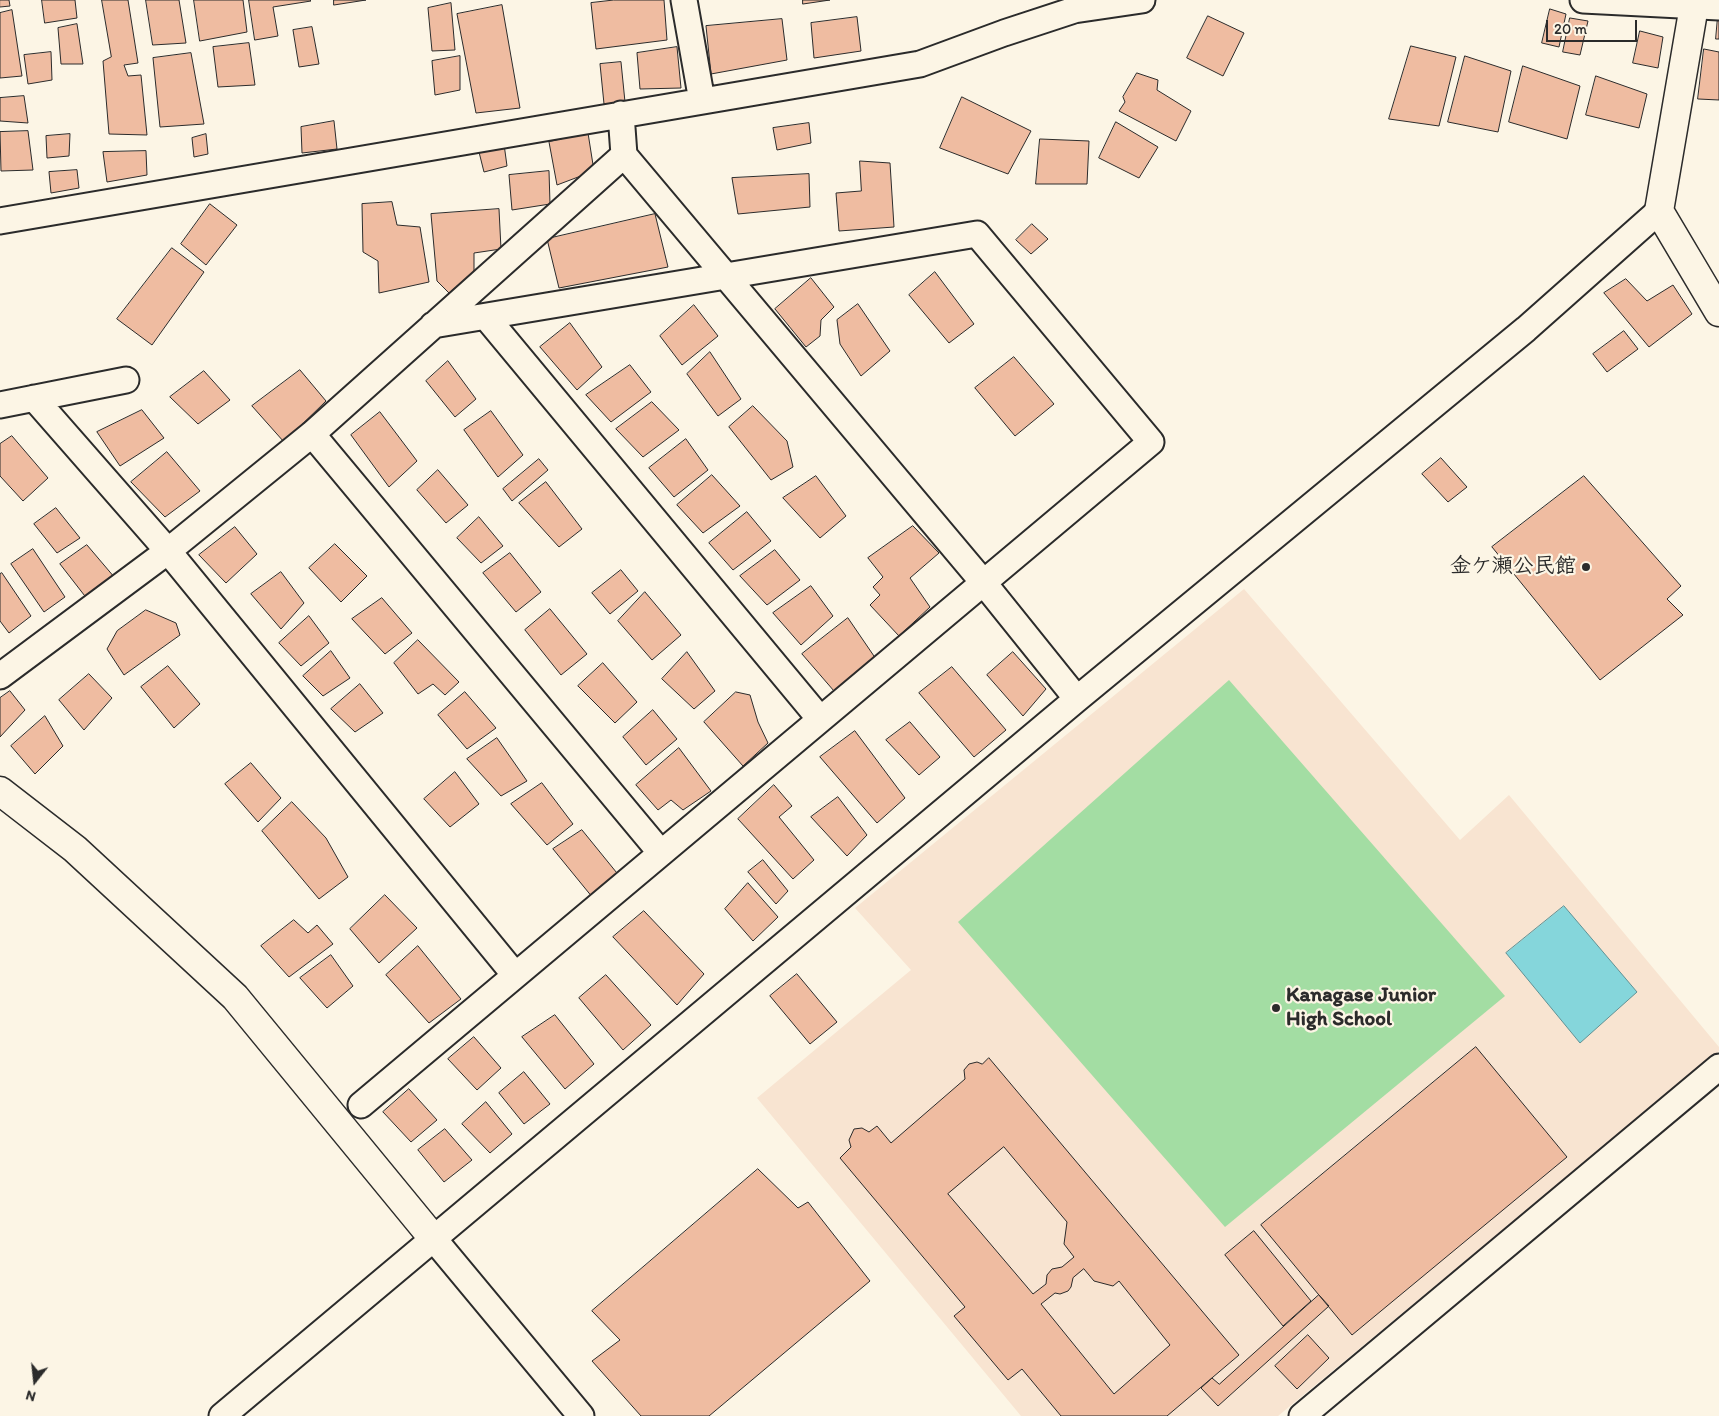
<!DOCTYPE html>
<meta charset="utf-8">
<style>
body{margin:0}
#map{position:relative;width:1719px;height:1416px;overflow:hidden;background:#fcf5e5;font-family:Itim,sans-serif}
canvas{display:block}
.north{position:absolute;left:10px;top:1356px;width:50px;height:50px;-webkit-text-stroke:4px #fcf5e5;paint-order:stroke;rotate:196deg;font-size:14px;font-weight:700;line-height:20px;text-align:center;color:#2b2b2b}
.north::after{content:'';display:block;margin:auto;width:18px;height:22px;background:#2b2b2b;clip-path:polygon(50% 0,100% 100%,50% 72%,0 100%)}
.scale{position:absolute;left:1546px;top:20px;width:91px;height:22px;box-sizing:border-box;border:2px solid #2b2b2b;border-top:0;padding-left:6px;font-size:15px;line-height:18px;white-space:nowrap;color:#2b2b2b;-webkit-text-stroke:4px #fcf5e5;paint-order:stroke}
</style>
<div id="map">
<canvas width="1719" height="1416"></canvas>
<div class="north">N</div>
<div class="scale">20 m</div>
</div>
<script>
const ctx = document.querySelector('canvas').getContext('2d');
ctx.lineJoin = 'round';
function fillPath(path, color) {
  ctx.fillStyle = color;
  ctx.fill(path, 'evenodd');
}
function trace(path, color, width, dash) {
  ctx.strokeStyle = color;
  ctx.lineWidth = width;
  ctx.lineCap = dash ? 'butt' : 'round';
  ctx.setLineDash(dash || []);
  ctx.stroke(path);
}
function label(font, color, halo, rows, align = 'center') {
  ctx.font = font + ' Itim,"Klee One",sans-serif';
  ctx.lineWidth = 4.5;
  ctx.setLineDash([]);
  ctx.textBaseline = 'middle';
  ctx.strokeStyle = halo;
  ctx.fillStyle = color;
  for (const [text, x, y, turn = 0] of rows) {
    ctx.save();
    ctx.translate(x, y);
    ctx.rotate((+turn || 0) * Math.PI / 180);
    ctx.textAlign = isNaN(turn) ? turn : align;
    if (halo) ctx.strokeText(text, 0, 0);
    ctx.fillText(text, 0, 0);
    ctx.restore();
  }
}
fillPath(new Path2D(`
 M 1244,589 L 1460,840 L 1509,795 L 1719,1047 L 1719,1051 L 1278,1416 L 1021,1416 L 757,1098 L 911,970 L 855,908 Z`), '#f8e4d1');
fillPath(new Path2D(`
 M 1229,680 L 1505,996 L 1225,1227 L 958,922 Z`), '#a3dda3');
const water = new Path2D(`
 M 1564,906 L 1637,992 L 1580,1043 L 1506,953 Z`);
fillPath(water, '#85d6db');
trace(water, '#619295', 1);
const building = new Path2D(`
 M 0,0 L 9,0 L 10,6 L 0,7 Z
 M 42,0 L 75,0 L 77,18 L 45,23 Z
 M 102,0 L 128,0 L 138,63 L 124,65 L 128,76 L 141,75 L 147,135 L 109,134 L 103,61 L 111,57 Z
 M 146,0 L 179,0 L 186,43 L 153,45 Z
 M 194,0 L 243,0 L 247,32 L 200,41 Z
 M 249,0 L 310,0 L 311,1 L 273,7 L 278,36 L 255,40 Z
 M 334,0 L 366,0 L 334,5 Z
 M 614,0 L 664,0 L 667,40 L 596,49 L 591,3 Z
 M 803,0 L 830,0 L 803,4 Z
 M 451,3 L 455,50 L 432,51 L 428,8 Z
 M 502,5 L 520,108 L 476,113 L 457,14 Z
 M 1550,9 L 1566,14 L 1559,47 L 1542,43 Z
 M 12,10 L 22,76 L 0,78 L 0,13 Z
 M 1208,16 L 1244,33 L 1223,76 L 1187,58 Z
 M 1718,16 L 1719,16 L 1719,39 L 1716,39 Z
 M 857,17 L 861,51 L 814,58 L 811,23 Z
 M 1570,18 L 1588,21 L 1580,55 L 1563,52 Z
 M 782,19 L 787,60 L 711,74 L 706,26 Z
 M 77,24 L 83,64 L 61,64 L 58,28 Z
 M 312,27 L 319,64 L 299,67 L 293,30 Z
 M 1640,31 L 1663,37 L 1658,68 L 1633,63 Z
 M 249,43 L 255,85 L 218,87 L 213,47 Z
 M 1411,46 L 1456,57 L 1439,126 L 1389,119 Z
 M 677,47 L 681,88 L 640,89 L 637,53 Z
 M 1704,49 L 1719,52 L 1719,100 L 1698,99 Z
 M 51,52 L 52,80 L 28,84 L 24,55 Z
 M 191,53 L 204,124 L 160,127 L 153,58 Z
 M 460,56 L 460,90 L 435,95 L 432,61 Z
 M 1465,56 L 1511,71 L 1498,132 L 1448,122 Z
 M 621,62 L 625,102 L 604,104 L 600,64 Z
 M 1523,66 L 1580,86 L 1567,139 L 1509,122 Z
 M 1137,73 L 1158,80 L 1157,90 L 1191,111 L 1176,141 L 1119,111 L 1125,102 L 1123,97 Z
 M 1596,76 L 1647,94 L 1639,128 L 1586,115 Z
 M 24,96 L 28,123 L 0,121 L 0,98 Z
 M 962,97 L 1031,131 L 1008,174 L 940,148 Z
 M 334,121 L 337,149 L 302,153 L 301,127 Z
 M 1116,122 L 1158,147 L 1139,178 L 1099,158 Z
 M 809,123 L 811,143 L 777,150 L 773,128 Z
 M 28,131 L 33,170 L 1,171 L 0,132 Z
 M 588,133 L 594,171 L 557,185 L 549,142 Z
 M 70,134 L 69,156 L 47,158 L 46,136 Z
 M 206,134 L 208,154 L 194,157 L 192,138 Z
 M 1040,139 L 1089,141 L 1087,184 L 1036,184 Z
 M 504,144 L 507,166 L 484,172 L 478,148 Z
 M 146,151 L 147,175 L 107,182 L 103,152 Z
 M 860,161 L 890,163 L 894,227 L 839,231 L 836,193 L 861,191 Z
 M 77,170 L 79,188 L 51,193 L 49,172 Z
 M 549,171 L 550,204 L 512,210 L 509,175 Z
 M 809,174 L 810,207 L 738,214 L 732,178 Z
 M 392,202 L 397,225 L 420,227 L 429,282 L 379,293 L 378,261 L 363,252 L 362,204 Z
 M 210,204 L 237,225 L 206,265 L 181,244 Z
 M 499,209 L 501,249 L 474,253 L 474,272 L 449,293 L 437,281 L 431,214 Z
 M 655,214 L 668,267 L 559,288 L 547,239 Z
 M 1032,224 L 1048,239 L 1031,254 L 1016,240 Z
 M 172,248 L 204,272 L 152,345 L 117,319 Z
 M 935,272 L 974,324 L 949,343 L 909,295 Z
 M 811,278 L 834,307 L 821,320 L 820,336 L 806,347 L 775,309 Z
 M 1626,279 L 1647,301 L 1673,285 L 1692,314 L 1649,347 L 1604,293 Z
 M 858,304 L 890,351 L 861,376 L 840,344 L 837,320 Z
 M 694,305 L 718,336 L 682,365 L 660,336 Z
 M 570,323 L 602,367 L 577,390 L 540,347 Z
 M 1624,331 L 1638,349 L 1607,372 L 1593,354 Z
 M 710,352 L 741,399 L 718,416 L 687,374 Z
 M 1014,357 L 1054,404 L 1015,436 L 975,388 Z
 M 448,361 L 476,399 L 455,417 L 426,381 Z
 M 630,365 L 651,392 L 611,422 L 586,395 Z
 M 300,370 L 326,401 L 284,442 L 252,406 Z
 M 204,371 L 230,400 L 198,424 L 170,397 Z
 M 652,402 L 679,430 L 643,457 L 616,429 Z
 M 753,406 L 787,441 L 793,467 L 771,480 L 729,427 Z
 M 142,410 L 164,438 L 120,466 L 97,432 Z
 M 491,411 L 523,455 L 498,477 L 464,430 Z
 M 380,412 L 417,461 L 389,487 L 351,435 Z
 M 12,436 L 48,478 L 23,501 L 0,476 L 0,444 Z
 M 686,439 L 708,470 L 674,497 L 649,468 Z
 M 167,452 L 200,491 L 165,517 L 131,482 Z
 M 1441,458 L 1467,487 L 1448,502 L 1422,474 Z
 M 539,459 L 548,470 L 512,501 L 503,489 Z
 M 438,470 L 468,505 L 446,523 L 417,490 Z
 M 712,475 L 740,506 L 703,533 L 677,505 Z
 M 816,476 L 846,516 L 820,538 L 783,498 Z
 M 1584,476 L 1681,586 L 1667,599 L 1683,615 L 1600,680 L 1492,547 Z
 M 546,482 L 582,529 L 559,547 L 519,503 Z
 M 56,508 L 80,538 L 57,553 L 34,524 Z
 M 747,512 L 771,541 L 733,570 L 709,543 Z
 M 479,517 L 503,546 L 481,563 L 457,538 Z
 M 913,526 L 939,553 L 910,578 L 930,607 L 899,636 L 870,605 L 880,595 L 873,587 L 883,577 L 868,558 Z
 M 235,527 L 257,554 L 226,583 L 199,555 Z
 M 335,544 L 367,576 L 341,602 L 309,568 Z
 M 87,545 L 115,578 L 88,600 L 60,564 Z
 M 33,549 L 65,597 L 44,612 L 11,564 Z
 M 775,550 L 800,580 L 767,605 L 740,576 Z
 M 510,553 L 541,592 L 516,612 L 483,573 Z
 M 621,570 L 638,591 L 610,614 L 592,593 Z
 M 281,572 L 304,603 L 281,629 L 251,594 Z
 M 2,573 L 31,616 L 9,633 L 0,621 L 0,574 Z
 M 811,586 L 833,616 L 801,645 L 773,613 Z
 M 645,592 L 681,635 L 652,660 L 618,621 Z
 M 382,598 L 412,633 L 385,654 L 352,619 Z
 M 550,609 L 587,654 L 561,675 L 525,630 Z
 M 146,610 L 176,623 L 180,635 L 124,675 L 107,649 L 117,631 Z
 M 309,616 L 329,643 L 301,666 L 279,643 Z
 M 848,618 L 876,659 L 834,691 L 802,654 Z
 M 418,640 L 459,682 L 445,695 L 433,684 L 418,694 L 394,663 Z
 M 331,651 L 350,678 L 323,696 L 303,676 Z
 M 687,652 L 715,691 L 694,709 L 662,679 Z
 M 1013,652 L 1046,689 L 1023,716 L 987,675 Z
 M 603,663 L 637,702 L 615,723 L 578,686 Z
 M 168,666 L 200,704 L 174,728 L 141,687 Z
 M 952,667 L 1006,730 L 974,757 L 919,693 Z
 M 89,674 L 112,698 L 84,730 L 59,700 Z
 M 360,684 L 383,713 L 355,732 L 331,709 Z
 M 10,691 L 25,710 L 0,737 L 0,698 Z
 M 465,692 L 496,728 L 467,749 L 438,715 Z
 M 736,692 L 750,695 L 758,722 L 768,743 L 743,766 L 704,722 Z
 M 653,710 L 677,739 L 646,765 L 623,737 Z
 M 45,716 L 63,746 L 35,774 L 11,746 Z
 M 910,722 L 940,757 L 919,775 L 886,740 Z
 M 855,731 L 905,798 L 877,823 L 820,757 Z
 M 497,738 L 527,781 L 501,796 L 467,759 Z
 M 679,748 L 711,791 L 683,810 L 671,800 L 658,810 L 636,785 Z
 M 251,763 L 281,798 L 258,822 L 225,784 Z
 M 455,772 L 479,804 L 450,827 L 424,799 Z
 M 542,783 L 573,824 L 547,845 L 511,804 Z
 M 774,785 L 792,806 L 779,817 L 814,860 L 793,879 L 738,819 Z
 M 838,797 L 867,835 L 847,856 L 811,817 Z
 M 292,802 L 326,838 L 348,877 L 319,899 L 262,831 Z
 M 582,830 L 621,878 L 593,898 L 553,849 Z
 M 763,860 L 788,891 L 776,904 L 748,872 Z
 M 748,883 L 778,917 L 753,941 L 725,909 Z
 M 385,895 L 417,928 L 379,963 L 350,929 Z
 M 644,911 L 704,974 L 677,1005 L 613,937 Z
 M 294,920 L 308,933 L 317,925 L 333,944 L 289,977 L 261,946 Z
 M 418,946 L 461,999 L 429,1023 L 386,975 Z
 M 331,955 L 353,986 L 327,1008 L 300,978 Z
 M 797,974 L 837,1022 L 810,1044 L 770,996 Z
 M 606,975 L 651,1025 L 623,1050 L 579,998 Z
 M 555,1015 L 594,1064 L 565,1089 L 522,1037 Z
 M 474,1037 L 501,1068 L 477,1090 L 448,1059 Z
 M 1476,1047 L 1567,1157 L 1352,1335 L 1261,1225 Z
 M 989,1058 L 1239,1355 L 1167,1416 L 1061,1416 L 1022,1369 L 1008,1380 L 954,1316 L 965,1307 L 840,1158 L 851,1147 L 849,1140 L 854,1129 L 862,1128 L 869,1132 L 877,1126 L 891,1143 L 965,1079 L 964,1070 L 969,1064 L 977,1062 L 982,1064 ZM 1004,1147 L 1067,1222 L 1064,1244 L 1074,1257 L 1062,1267 L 1052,1269 L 1047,1275 L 1046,1284 L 1033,1294 L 948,1194 ZM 1084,1269 L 1094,1281 L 1113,1286 L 1119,1281 L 1170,1345 L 1114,1394 L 1041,1304 L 1055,1293 L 1060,1294 L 1068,1291 L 1071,1287 L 1073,1278 Z
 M 524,1072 L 550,1104 L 524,1124 L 499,1093 Z
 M 409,1089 L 437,1120 L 411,1142 L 383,1112 Z
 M 486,1102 L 512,1134 L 490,1153 L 462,1124 Z
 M 445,1129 L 472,1160 L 444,1182 L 418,1150 Z
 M 758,1169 L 798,1208 L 808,1202 L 870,1281 L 709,1416 L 641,1416 L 592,1361 L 620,1340 L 592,1311 Z
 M 1254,1231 L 1311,1301 L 1283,1326 L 1225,1255 Z
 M 1319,1295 L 1329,1306 L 1218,1406 L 1201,1388 L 1212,1378 L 1219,1384 Z
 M 1308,1335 L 1329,1358 L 1297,1389 L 1275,1366 Z`);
fillPath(building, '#efbca1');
trace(building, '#2b2b2b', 1);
const minor = new Path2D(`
 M 684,0 L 702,101
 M 1583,0 L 1719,7
 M 621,114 L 624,155 L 983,582 L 1077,699
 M 0,221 L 920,64 L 1004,33 L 1074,10 L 1142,0
 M 487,318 L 820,719
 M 34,398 L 168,551 L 515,975
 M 0,405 L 126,380
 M 312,434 L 661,853
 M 0,676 L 168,551 L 312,434 L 624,155
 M 361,1105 L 1151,442 L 977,234 L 433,325
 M 433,1238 L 581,1416
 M 222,1416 L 1077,699 L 1526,329 L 1659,211
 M 1302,1416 L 1719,1067`);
const tertiary = new Path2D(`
 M 1695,0 L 1659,211 L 1719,312
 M 0,791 L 75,849 L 235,997 L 433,1238`);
trace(minor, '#2b2b2b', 29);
trace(tertiary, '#2b2b2b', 31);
trace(minor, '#fcf5e5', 25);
trace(tertiary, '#fcf5e5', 28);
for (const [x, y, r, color] of [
 [1586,567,5,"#2b2b2b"],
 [1276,1008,5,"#2b2b2b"]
]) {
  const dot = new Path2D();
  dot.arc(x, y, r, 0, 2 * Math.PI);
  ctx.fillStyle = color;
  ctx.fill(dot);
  trace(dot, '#fcf5e5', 2);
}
label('bold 21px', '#2b2b2b', '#fcf5e5', [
 ["金ケ瀬公民館",1576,567],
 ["Kanagase Junior",1286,996,"left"],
 ["High School",1286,1020,"left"]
], 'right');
</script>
